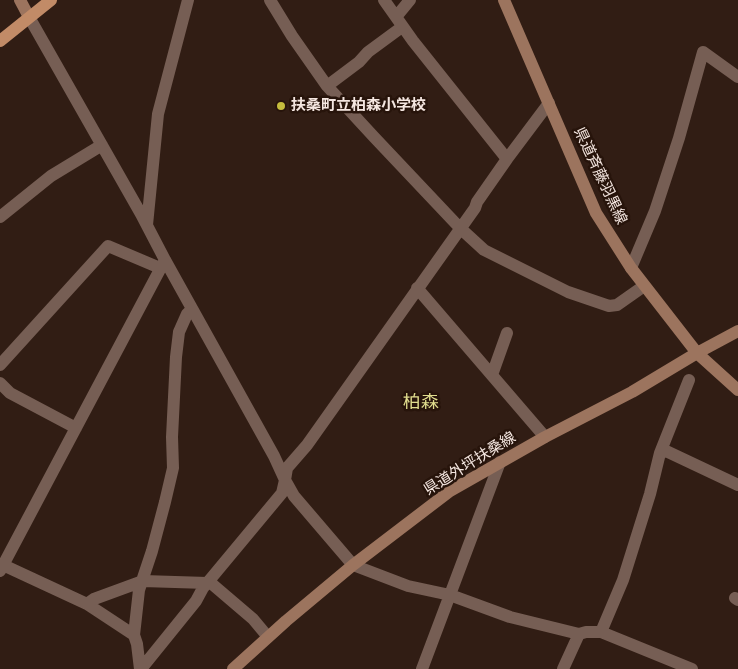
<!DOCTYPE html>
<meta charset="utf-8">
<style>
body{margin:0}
canvas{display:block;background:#311d14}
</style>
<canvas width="738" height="669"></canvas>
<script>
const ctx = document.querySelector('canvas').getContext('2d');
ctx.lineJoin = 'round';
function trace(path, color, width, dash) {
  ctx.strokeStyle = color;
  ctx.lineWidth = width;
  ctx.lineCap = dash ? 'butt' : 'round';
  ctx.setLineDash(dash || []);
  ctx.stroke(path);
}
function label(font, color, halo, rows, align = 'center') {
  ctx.font = font + ' Arial,"Noto Sans JP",sans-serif';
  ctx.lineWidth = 5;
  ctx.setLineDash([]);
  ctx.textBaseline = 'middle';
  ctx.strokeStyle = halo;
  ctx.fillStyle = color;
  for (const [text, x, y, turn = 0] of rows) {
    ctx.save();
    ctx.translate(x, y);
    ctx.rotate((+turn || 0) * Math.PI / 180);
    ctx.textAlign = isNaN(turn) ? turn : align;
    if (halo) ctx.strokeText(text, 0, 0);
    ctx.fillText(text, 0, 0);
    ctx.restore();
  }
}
trace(new Path2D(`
 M 270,0 L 292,36 L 327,86 L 374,137 L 460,228 L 484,250 L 568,292 L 609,306 L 617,305 L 644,286
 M 384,0 L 413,41 L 507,159
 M 29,17 L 141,214 L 165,260 L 274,456 L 285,480 L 294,496 L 353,565 L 408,586 L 450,595 L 510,617 L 579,634 L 586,632 L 601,632 L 692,669
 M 396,17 L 410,0
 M 327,86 L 359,62 L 368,52 L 402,27
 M 0,217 L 51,176 L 102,145
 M 147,225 L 158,114 L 188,0
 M 631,268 L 655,211 L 679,138 L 703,52 L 738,77
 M 417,288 L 545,437
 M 0,365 L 108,246 L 160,268
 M 492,375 L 507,333
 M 0,383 L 10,393 L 76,428
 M 660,453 L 666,451 L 738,485
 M 3,565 L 87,604 L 134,635
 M 0,571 L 165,260
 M 735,598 L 738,600
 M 87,604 L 94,599 L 143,581 L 207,583 L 212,584 L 253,619 L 268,637
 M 601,632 L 623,580 L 650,494 L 660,453 L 689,380
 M 140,669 L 137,644 L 134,635 L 139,590 L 152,551 L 165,502 L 173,468 L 172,437 L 176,357 L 179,332 L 187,314 L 192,309
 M 141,669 L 196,601 L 203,588 L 282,493 L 285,480 L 287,468 L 307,445 L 475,208 L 477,202 L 507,159 L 549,103
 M 422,669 L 500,462
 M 563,669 L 579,634`), '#765e54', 12);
trace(new Path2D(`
 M 20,0 L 29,17
 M 504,0 L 596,213 L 631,268 L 697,353 L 738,390
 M 233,669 L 286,621 L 353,565 L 450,491 L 545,437 L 632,392 L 697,353 L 738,331`), '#9c745e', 12);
trace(new Path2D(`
 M 0,41 L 51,0`), '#c28b67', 12);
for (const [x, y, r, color] of [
 [281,106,5,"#c5bc3d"]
]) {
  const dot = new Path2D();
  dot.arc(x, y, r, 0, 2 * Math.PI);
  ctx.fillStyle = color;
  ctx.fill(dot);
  trace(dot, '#27140b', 2);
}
label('bold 15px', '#f4e6e0', '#27140b', [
 ["扶桑町立柏森小学校",291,106]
], 'left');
label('15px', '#f4e6e0', '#27140b', [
 ["県道斉藤羽黒線",600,176,65],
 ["県道外坪扶桑線",470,464,-32]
]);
label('18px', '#e1dd8e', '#27140b', [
 ["柏森",421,403]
]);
</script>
